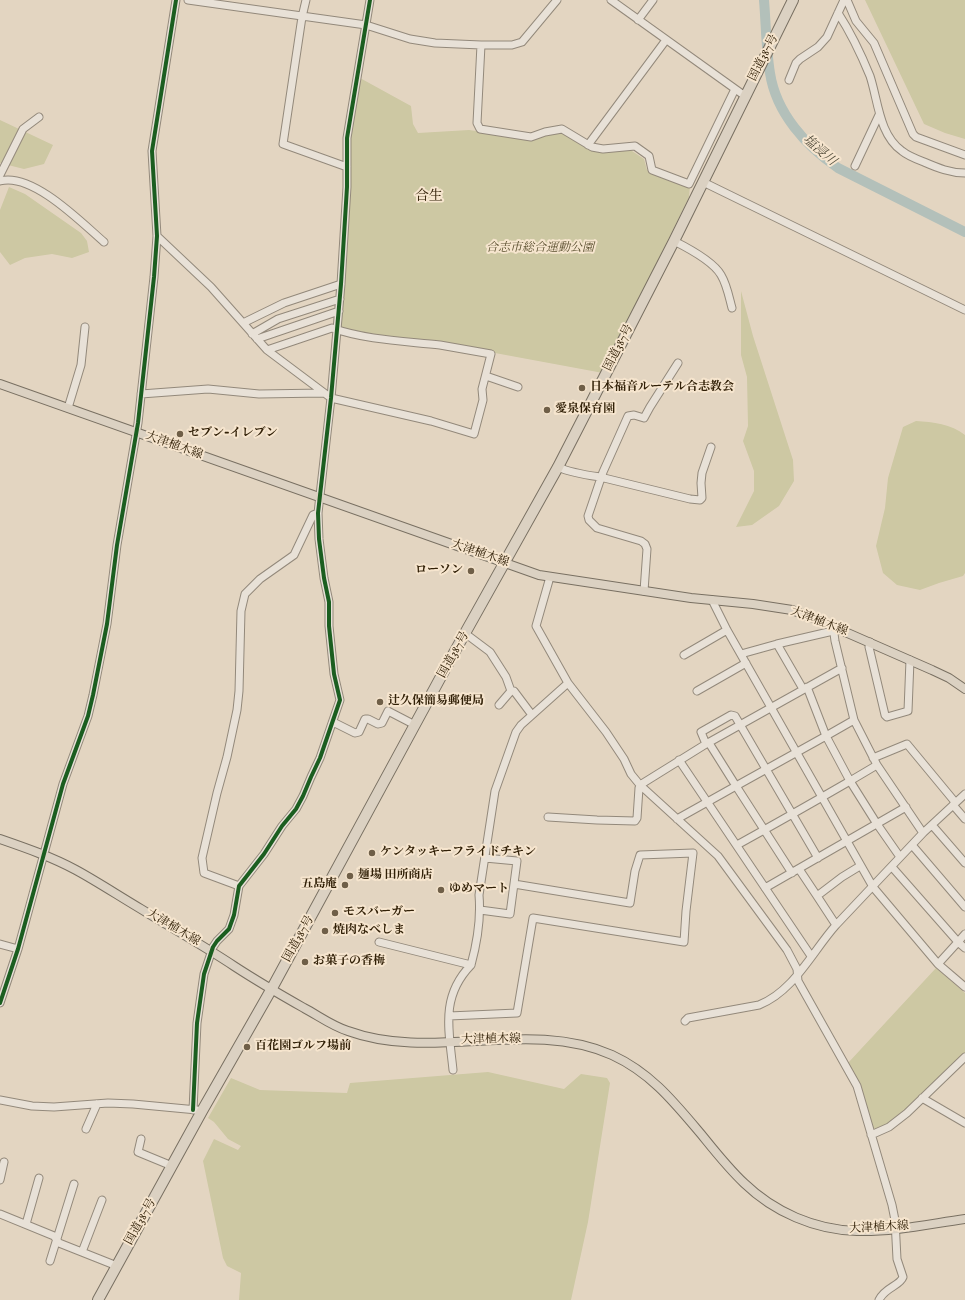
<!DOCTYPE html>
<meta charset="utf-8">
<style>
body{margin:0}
canvas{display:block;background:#e3d5c1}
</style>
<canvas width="965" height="1300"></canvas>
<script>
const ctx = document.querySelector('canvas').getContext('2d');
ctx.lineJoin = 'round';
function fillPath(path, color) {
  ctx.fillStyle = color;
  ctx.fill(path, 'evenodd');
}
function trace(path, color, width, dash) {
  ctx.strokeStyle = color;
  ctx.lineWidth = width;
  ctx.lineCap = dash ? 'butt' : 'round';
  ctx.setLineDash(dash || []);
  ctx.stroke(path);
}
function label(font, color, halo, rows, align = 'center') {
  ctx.font = font + ' "IM FELL English","Noto Serif JP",serif';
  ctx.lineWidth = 4;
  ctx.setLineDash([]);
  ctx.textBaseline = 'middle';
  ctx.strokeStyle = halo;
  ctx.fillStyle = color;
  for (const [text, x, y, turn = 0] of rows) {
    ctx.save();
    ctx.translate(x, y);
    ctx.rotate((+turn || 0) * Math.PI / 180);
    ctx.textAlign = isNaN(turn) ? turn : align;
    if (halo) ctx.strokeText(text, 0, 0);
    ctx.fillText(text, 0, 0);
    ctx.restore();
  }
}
fillPath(new Path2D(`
 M 865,0 L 965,0 L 965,139 L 945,133 L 924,124 Z
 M 360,78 L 411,106 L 413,124 L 418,133 L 469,130 L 531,139 L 562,131 L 591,149 L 629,149 L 644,159 L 647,170 L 690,186 L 689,197 L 603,373 L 441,343 L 384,337 L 341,330 L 350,188 L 350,138 Z
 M 0,120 L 53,145 L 44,164 L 24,169 L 0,163 Z
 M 9,187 L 25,194 L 81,233 L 87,241 L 89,252 L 72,258 L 52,254 L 25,258 L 10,265 L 0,252 L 0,210 Z
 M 741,291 L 753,336 L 793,460 L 794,481 L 779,506 L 752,525 L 736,527 L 754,491 L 754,471 L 743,441 L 748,426 L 747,377 L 741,355 Z
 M 916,421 C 933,422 951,424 965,435 L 965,573 L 963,576 L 939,583 L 920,590 L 897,585 L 883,573 L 876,546 L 885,508 L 888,478 L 903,427 Z
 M 936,968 L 965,993 L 965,1054 L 904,1112 L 888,1125 L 876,1129 L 871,1127 L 848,1063 Z
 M 488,1072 L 564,1089 L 581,1074 L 607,1078 L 610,1083 L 588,1222 L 571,1300 L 239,1300 L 241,1273 L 227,1266 L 223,1258 L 203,1161 L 214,1139 L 238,1150 L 241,1146 L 228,1139 L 214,1122 L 208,1118 L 231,1078 L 260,1090 L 347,1093 L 350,1083 Z`), '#cdc8a3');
trace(new Path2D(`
 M 764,0 C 766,24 766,49 770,73 C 776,113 806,146 838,168 L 965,232`), '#b3c0ba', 10);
const minor = new Path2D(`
 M 188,0 L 366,25 L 410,39 L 435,43 L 481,45 L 512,45 L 522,42 L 557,0
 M 306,0 L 302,17 L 283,144 L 347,167
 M 611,0 L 745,96
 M 847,0 L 856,21 L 874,43 L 913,134 L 916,137 L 965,155
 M 838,13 C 851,33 861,54 870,76 C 878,100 879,135 902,151 C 908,156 916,159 924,162 C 938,168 950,173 965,173
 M 638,20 L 653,0
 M 481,45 L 477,123 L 480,129 L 531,137 L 545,132 L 562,129 L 592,147 L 603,149 L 635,146 L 649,156 L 652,170 L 689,184 L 735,89
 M 789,80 L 796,63 L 800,59 L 818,47 L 827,37 L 844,0
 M 588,145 L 666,40
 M 855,166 L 879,115
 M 0,175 L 23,129 L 39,117
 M 0,181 C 32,172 81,222 104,242
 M 703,182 L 965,310
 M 157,236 L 211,287 L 267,350 L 331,398 L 431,421 L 474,434 L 483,400 L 482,389 L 491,354 C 474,351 457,348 440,345 C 404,341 366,340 332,328 L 267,350
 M 674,241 C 688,248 713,261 721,275 C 727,285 729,297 732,308
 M 243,323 L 284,303 L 341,284
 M 252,334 L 278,319 L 340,299
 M 257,339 L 339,311
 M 486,376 L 518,387
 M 141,394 L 208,389 L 259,394 L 324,393
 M 68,408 L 81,365 L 85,327
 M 558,467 C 571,473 586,475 600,477 L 690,499 L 700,500 L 702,498 L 701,483 L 702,473 L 711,447
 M 550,577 L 536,626 L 568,683 L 606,732 L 624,759 L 631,774 L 640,785 L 718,856 L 787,950 L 797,969 L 798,981 L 857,1086 L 892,1205 L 895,1220 L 897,1259 L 903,1277 C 900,1286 885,1287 879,1300
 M 644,591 L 647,549 L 645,544 L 641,541 L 597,528 L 589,520 L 588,516 L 603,472 L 628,416 L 634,415 L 644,418 L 650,407 L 678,363
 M 712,600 L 727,630 L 873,887 L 938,964 L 965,987
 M 833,626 L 835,641 L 854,720 L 877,765 L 923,833
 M 466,634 L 490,652 L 506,677 L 511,691 L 514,691 L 532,715
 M 870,642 L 869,647 L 885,715 L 887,717 L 908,711 L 910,660
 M 741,654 L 777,644
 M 684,655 L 727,630
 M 807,687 L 826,736 L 854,720
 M 803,689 L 777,644 L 833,631
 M 697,691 L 746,663
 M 499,705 L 511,691
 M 333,722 L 355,733 L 359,732 L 365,719 L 368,719 L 378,724 L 382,723 L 388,711 L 415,725
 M 706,744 L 701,732 L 731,715 L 735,716 L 818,858
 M 873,758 L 907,744 L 955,802
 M 679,760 L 811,956
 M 877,765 L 850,781 L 877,824 L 900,857
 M 953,805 L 965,819
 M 548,817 L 597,820 L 635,821 L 637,818 L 639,788 L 640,785 L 706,744 L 842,668
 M 677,819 L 736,786 L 709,743
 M 932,825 L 965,863
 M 737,845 C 775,824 812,803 850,781 L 826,736 L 736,786 L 792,873
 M 912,845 L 965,907
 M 892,867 L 958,942 L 965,934
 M 799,869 L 817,896
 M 239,886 L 204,873 L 202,858 L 217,793 L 227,757 L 237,710 L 239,691 L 241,611 L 245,594 L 260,579 L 294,555 L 313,515 L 318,513
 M 765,888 L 906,807
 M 480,910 L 510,914 L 517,861 L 485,858
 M 836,925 L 817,896 L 842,877 L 860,866
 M 379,942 L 471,965 C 477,943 481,918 479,895 L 495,791 L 516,732 L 521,725 L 568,683
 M 0,944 L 18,949
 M 938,964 L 958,942 L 965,948
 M 0,1003 L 18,949 L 63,784 L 88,716 L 93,695 L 107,624 L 117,545 L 138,423 L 154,277 L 157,236 L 152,151 L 176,0
 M 449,1016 L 517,1013 L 533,918 L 684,942 L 686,911 L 693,853 L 640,855 L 635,871 L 630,903 L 514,884
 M 685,1021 L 688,1018 L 759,1005 C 794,991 812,952 836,925 L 923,833 L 965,794
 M 453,1070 C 449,1030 440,997 471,965
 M 922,1098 L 965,1123
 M 0,1100 L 32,1106 L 54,1107 L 108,1103 L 133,1104 L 197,1110
 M 193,1110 L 197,1023 L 204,974 L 213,947 L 217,941 L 229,929 L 234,915 L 239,886 L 264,854 L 282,826 L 296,809 L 303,796 L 311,777 L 320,758 L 340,700 L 334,674 L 329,626 L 329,602 L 324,578 L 319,539 L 318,513 L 331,398 L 341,284 L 347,187 L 347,138 L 370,0
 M 86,1129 L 97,1104
 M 871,1135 L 889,1127 L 907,1113 L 965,1057
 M 141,1139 L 138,1152 L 172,1166
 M 0,1180 L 4,1162
 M 0,1214 L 54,1236 L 59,1243 L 117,1266
 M 26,1224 L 39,1178
 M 82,1252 L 102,1200
 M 50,1261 L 74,1184`);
const major = new Path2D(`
 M 0,384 L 539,575 L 691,598 L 753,604 L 792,610 L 811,617 L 932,670 L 949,678 L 965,689
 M 0,839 C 26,848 52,857 76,870 C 98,882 119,896 141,909 C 172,928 204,946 234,966 C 257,981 281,995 304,1008 C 319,1016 332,1026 348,1031 C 433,1062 528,1018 612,1055 C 651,1073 674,1102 701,1134 C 714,1150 728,1168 744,1183 C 774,1212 815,1230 857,1231 C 893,1232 929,1224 965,1219`);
const highway = new Path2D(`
 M 98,1300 L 202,1111 L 271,990 L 450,660 L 558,467 L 674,241 L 793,0`);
trace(minor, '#93897b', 9);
trace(major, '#797062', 10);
trace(highway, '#797062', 12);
trace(minor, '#e8e1d7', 7);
trace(major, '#dbd1c2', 8);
trace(highway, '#dbd1c2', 10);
trace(new Path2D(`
 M 0,1003 L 18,949 L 63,784 L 88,716 L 93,695 L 107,624 L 117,545 L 138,423 L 154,277 L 157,236 L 152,151 L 176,0
 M 193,1110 L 197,1023 L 204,974 L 213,947 L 217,941 L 229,929 L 234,915 L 239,886 L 264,854 L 282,826 L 296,809 L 303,796 L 311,777 L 320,758 L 340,700 L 334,674 L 329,626 L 329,602 L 324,578 L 319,539 L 318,513 L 331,398 L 341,284 L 347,187 L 347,138 L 370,0`), '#1b5e20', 4);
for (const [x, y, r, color] of [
 [582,388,4,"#6f5f48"],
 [547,410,4,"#6f5f48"],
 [180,434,4,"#6f5f48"],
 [471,571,4,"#6f5f48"],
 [380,702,4,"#6f5f48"],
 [372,853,4,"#6f5f48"],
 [350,876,4,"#6f5f48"],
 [345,885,4,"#6f5f48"],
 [441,890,4,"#6f5f48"],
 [335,913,4,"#6f5f48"],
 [325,931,4,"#6f5f48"],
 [305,962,4,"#6f5f48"],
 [247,1047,4,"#6f5f48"]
]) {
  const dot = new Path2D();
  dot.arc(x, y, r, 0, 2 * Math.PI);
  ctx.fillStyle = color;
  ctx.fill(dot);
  trace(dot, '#f6e5ce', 1.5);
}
label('12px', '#312007', '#f6e5ce', [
 ["国道387号",764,58,-63],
 ["国道387号",619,348,-63],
 ["大津植木線",174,446,20],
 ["大津植木線",480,554,19],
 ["大津植木線",819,622,21],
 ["国道387号",454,655,-61],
 ["大津植木線",173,928,31],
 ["国道387号",299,939,-61],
 ["大津植木線",491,1040,-1],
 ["国道387号",141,1222,-61],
 ["大津植木線",879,1228,-3]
]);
label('italic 12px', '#5a4f2f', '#f6e5ce', [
 ["合志市総合運動公園",540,249]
]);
label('bold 12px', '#312007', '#f6e5ce', [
 ["日本福音ルーテル合志教会",590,388],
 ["愛泉保育園",555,410],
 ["セブン-イレブン",188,434],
 ["ローソン",463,571,"right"],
 ["辻久保簡易郵便局",388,702],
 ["ケンタッキーフライドチキン",380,853],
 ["麺場 田所商店",358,876],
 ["五島庵",337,885,"right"],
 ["ゆめマート",449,890],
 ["モスバーガー",343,913],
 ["焼肉なべしま",333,931],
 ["お菓子の香梅",313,962],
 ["百花園ゴルフ場前",255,1047]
], 'left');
label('italic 13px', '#524d3c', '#f6e5ce', [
 ["塩浸川",819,151,41]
]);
label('14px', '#312007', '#f6e5ce', [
 ["合生",429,197]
]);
</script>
